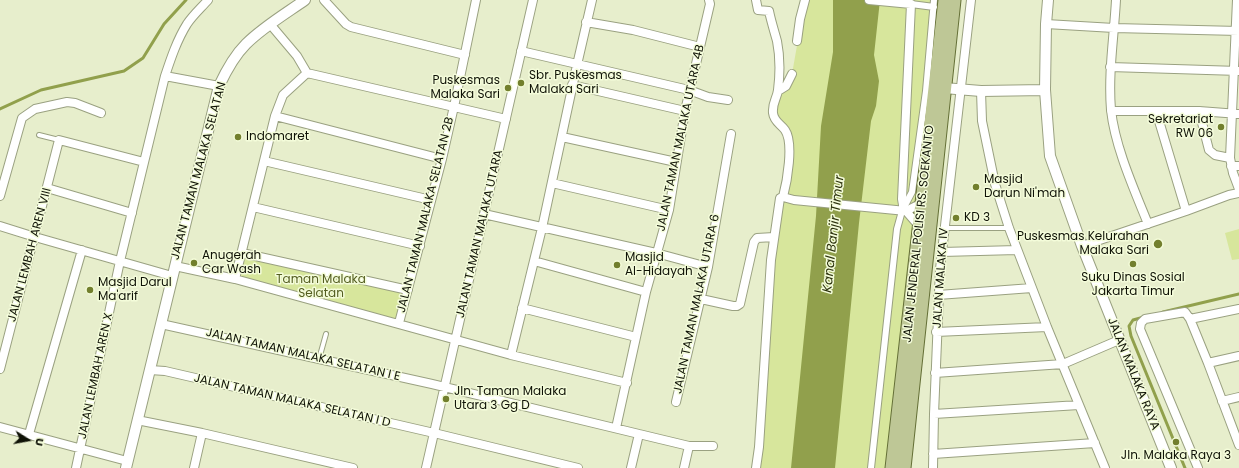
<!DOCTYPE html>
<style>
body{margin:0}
#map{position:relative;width:1239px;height:468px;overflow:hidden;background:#e7eecc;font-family:Poppins,sans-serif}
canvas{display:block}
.north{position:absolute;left:8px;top:420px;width:40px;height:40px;-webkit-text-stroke:3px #f4fcda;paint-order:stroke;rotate:101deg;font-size:11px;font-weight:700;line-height:16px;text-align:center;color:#0f1206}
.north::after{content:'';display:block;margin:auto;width:14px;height:18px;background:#0f1206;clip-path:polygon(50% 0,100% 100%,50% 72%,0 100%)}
</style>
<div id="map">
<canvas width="1239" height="468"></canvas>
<div class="north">U</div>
</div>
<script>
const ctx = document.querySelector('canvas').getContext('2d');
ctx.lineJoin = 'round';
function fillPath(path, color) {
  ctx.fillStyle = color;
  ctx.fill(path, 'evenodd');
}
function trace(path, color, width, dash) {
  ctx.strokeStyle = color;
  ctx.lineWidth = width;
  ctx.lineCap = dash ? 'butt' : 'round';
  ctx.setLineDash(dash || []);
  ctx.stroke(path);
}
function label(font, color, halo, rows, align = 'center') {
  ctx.font = font + ' Poppins,sans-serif';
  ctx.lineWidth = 3;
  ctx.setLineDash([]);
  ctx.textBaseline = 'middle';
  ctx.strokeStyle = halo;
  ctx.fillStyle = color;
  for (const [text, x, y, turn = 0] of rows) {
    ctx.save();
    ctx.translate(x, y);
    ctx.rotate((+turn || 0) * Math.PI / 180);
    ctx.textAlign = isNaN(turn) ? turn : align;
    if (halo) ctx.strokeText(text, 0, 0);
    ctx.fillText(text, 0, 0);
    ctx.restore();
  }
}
fillPath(new Path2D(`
 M 805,0 L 945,0 L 892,468 L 758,468 L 771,260 L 784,197 L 789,138 L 775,120 L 773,102 L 792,74 Z
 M 1239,229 L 1239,259 L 1232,260 L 1225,233 Z
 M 245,254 L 404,293 L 397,319 L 239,280 Z`), '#d7e69c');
fillPath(new Path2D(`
 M 833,0 L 880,0 L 874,55 L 879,81 L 876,106 L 871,121 L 859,223 L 835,468 L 791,468 L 816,216 L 821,126 L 833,52 Z`), '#91a04c');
trace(new Path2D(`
 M 0,109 L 41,90 L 124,71 L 143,58 L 164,24 L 186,0
 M 1163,312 L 1239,294
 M 1144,317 L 1133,320 L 1129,326 L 1131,336 L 1185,468`), '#91a04c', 3);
const service = new Path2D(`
 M 39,135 L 59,140
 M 945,228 L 1009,228
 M 319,359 L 326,334`);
const pedestrian = new Path2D(`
 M 911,4 L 934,7
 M 871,468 L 897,229 L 902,211 L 912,192 L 926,91 L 934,0`);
const minor = new Path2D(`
 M 324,0 L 346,24 L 351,27 L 465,55
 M 756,0 L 758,10 L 769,11 C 771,21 774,30 777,41 C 780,56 780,74 778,90 C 777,99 772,102 773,113 C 774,122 781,124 785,130 C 794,143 787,182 783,197
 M 869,0 L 911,4 L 902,199 L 904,211
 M 1116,0 C 1114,37 1108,73 1111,110 C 1115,147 1134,189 1148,224
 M 1237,0 L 1230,158 L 1233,173 L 1239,189
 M 586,22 L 633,30 L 700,47
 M 270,24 L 297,56 L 307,73 L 506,119
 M 1046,24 L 1114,28 L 1239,31
 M 797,41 L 800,19 L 805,0
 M 521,51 L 689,90 L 708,97 L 728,100
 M 1110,67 L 1239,71
 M 165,76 L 219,86
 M 572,85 L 685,111
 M 778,91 L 786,86 L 792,74
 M 981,91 L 982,121 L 995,184 L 1009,228 L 1047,327 L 1105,468
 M 1111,111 L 1199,111 L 1239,114
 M 1156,111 L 1186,211
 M 1199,111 L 1209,150 L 1215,155 L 1230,158
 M 275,116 L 442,159
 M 562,137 L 676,162
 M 264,161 L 431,200
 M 1231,166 L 1239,166
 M 552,183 L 669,210
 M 47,188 L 132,213
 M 0,196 L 22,118 L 35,109 L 67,102 L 75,103 L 101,113
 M 253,207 L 420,246
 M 906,211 L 922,203
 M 484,214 L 656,253 L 708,267
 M 0,226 L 35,237 L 172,276
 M 1082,246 L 1186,211 L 1229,195 L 1239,193
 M 942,252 L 1017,250
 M 242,253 L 408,290
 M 534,261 L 646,292
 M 175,266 L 235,279 L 511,355 L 627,383
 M 235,279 L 275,116 L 283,95 L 307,73
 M 938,295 L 1032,288
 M 701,299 L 733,306 L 737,306 L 740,304 L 754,242 L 757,238 L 774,237
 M 522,308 L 636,337
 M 1190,319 L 1239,309
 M 399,323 L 442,159 L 455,102 L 476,0
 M 161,324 L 432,384 L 639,434
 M 936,332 L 1047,327
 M 511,355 L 542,228 L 577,65 L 592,0
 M 1208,363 L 1239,356
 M 0,369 L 59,140 L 144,162
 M 150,370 L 165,371 L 434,433 L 578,468
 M 935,373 L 1063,364 L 1119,340
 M 1222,401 L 1239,397
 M 676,402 L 708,267 L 731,134
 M 934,414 L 1079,405
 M 137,420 L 202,433 L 353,468
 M 0,427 L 127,461
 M 616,428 L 646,292 L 669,210 L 685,111 L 710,4 L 709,0
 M 29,434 L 82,250
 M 689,446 L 713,446
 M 933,454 L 1095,443
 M 76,468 L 120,261 L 165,76 C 171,58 177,40 187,24 C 193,15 201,8 208,0
 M 194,468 L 202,433
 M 426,468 L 533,0
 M 631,468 L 639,434 L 689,446 L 684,468
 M 756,468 L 759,447 L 771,260 L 780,198 L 783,197 L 794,200 L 906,211 L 919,226
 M 933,468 L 934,414 L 940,269 L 971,0
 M 1198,468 L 1140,329 L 1141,323 L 1145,319 L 1185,312 L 1190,319 L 1208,363 L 1239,445`);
const tertiary = new Path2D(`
 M 1048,0 L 1046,24 L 1045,90 L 1050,156 L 1082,246 L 1171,468
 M 944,88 L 981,91 L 1045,90
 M 126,468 L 219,86 C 226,71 234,56 246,44 C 263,27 285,14 305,0`);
const primary = new Path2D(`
 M 892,468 L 945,0
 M 904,468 L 954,0`);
trace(service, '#9aa181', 6);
trace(pedestrian, '#9aa181', 8);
trace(minor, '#9aa181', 10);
trace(tertiary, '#9aa181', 12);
trace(primary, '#646f36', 15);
trace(service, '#fff', 4);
trace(pedestrian, '#fff', 6);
trace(minor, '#fff', 8);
trace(tertiary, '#fff', 10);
trace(primary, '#bec796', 13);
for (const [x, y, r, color] of [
 [521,83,4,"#727f2d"],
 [508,88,4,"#727f2d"],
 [1221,127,4,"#727f2d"],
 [238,137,4,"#727f2d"],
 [976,187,4,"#727f2d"],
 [956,218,4,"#727f2d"],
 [1158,244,5,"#727f2d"],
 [194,263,4,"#727f2d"],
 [1133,264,4,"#727f2d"],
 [617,265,4,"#727f2d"],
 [90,290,4,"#727f2d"],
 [446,399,4,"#727f2d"],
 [1176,442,4,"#727f2d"]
]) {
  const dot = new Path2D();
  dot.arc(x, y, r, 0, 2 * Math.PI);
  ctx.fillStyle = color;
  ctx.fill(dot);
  trace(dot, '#f4fcda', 1.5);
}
label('12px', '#0f1206', '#f4fcda', [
 ["Sbr. Puskesmas",529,76],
 ["Malaka Sari",529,90],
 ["Puskesmas",500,81,"right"],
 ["Malaka Sari",500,95,"right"],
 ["Sekretariat",1213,120,"right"],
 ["RW 06",1213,134,"right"],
 ["Indomaret",246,137],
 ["Masjid",984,180],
 ["Darun Ni'mah",984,194],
 ["KD 3",964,218],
 ["Puskesmas Kelurahan",1149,237,"right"],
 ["Malaka Sari",1149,251,"right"],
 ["Anugerah",202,256],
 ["Car Wash",202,270],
 ["Masjid",625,258],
 ["Al-Hidayah",625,272],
 ["Suku Dinas Sosial",1133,278,"center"],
 ["Jakarta Timur",1133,292,"center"],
 ["Masjid Darul",98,283],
 ["Ma'arif",98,297],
 ["Jln. Taman Malaka",454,392],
 ["Utara 3 Gg D",454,406],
 ["Jln. Malaka Raya 3",1176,456,"center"]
], 'left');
label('12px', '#0f1206', '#f4fcda', [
 ["JALAN TAMAN MALAKA UTARA 4B",681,138,-78],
 ["JALAN TAMAN MALAKA SELATAN",199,171,-75],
 ["JALAN TAMAN MALAKA SELATAN 2B",426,215,-76],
 ["JALAN TAMAN MALAKA UTARA",480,234,-77],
 ["JALAN JENDERAL POLISI RS. SOEKANTO",919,234,-84],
 ["JALAN LEMBAH AREN VIII",30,255,-75],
 ["JALAN MALAKA IV",941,278,-86],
 ["JALAN TAMAN MALAKA UTARA 6",697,304,-78],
 ["JALAN TAMAN MALAKA SELATAN I E",303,355,13],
 ["JALAN MALAKA RAYA",1133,374,68],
 ["JALAN LEMBAH AREN X",96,376,-78],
 ["JALAN TAMAN MALAKA SELATAN I D",292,401,13]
]);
label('12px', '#545e21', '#f4fcda', [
 ["Taman Malaka",321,280],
 ["Selatan",321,294]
]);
label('italic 13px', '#2c320d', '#f4fcda', [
 ["Kanal Banjir Timur",834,234,-84]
]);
</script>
